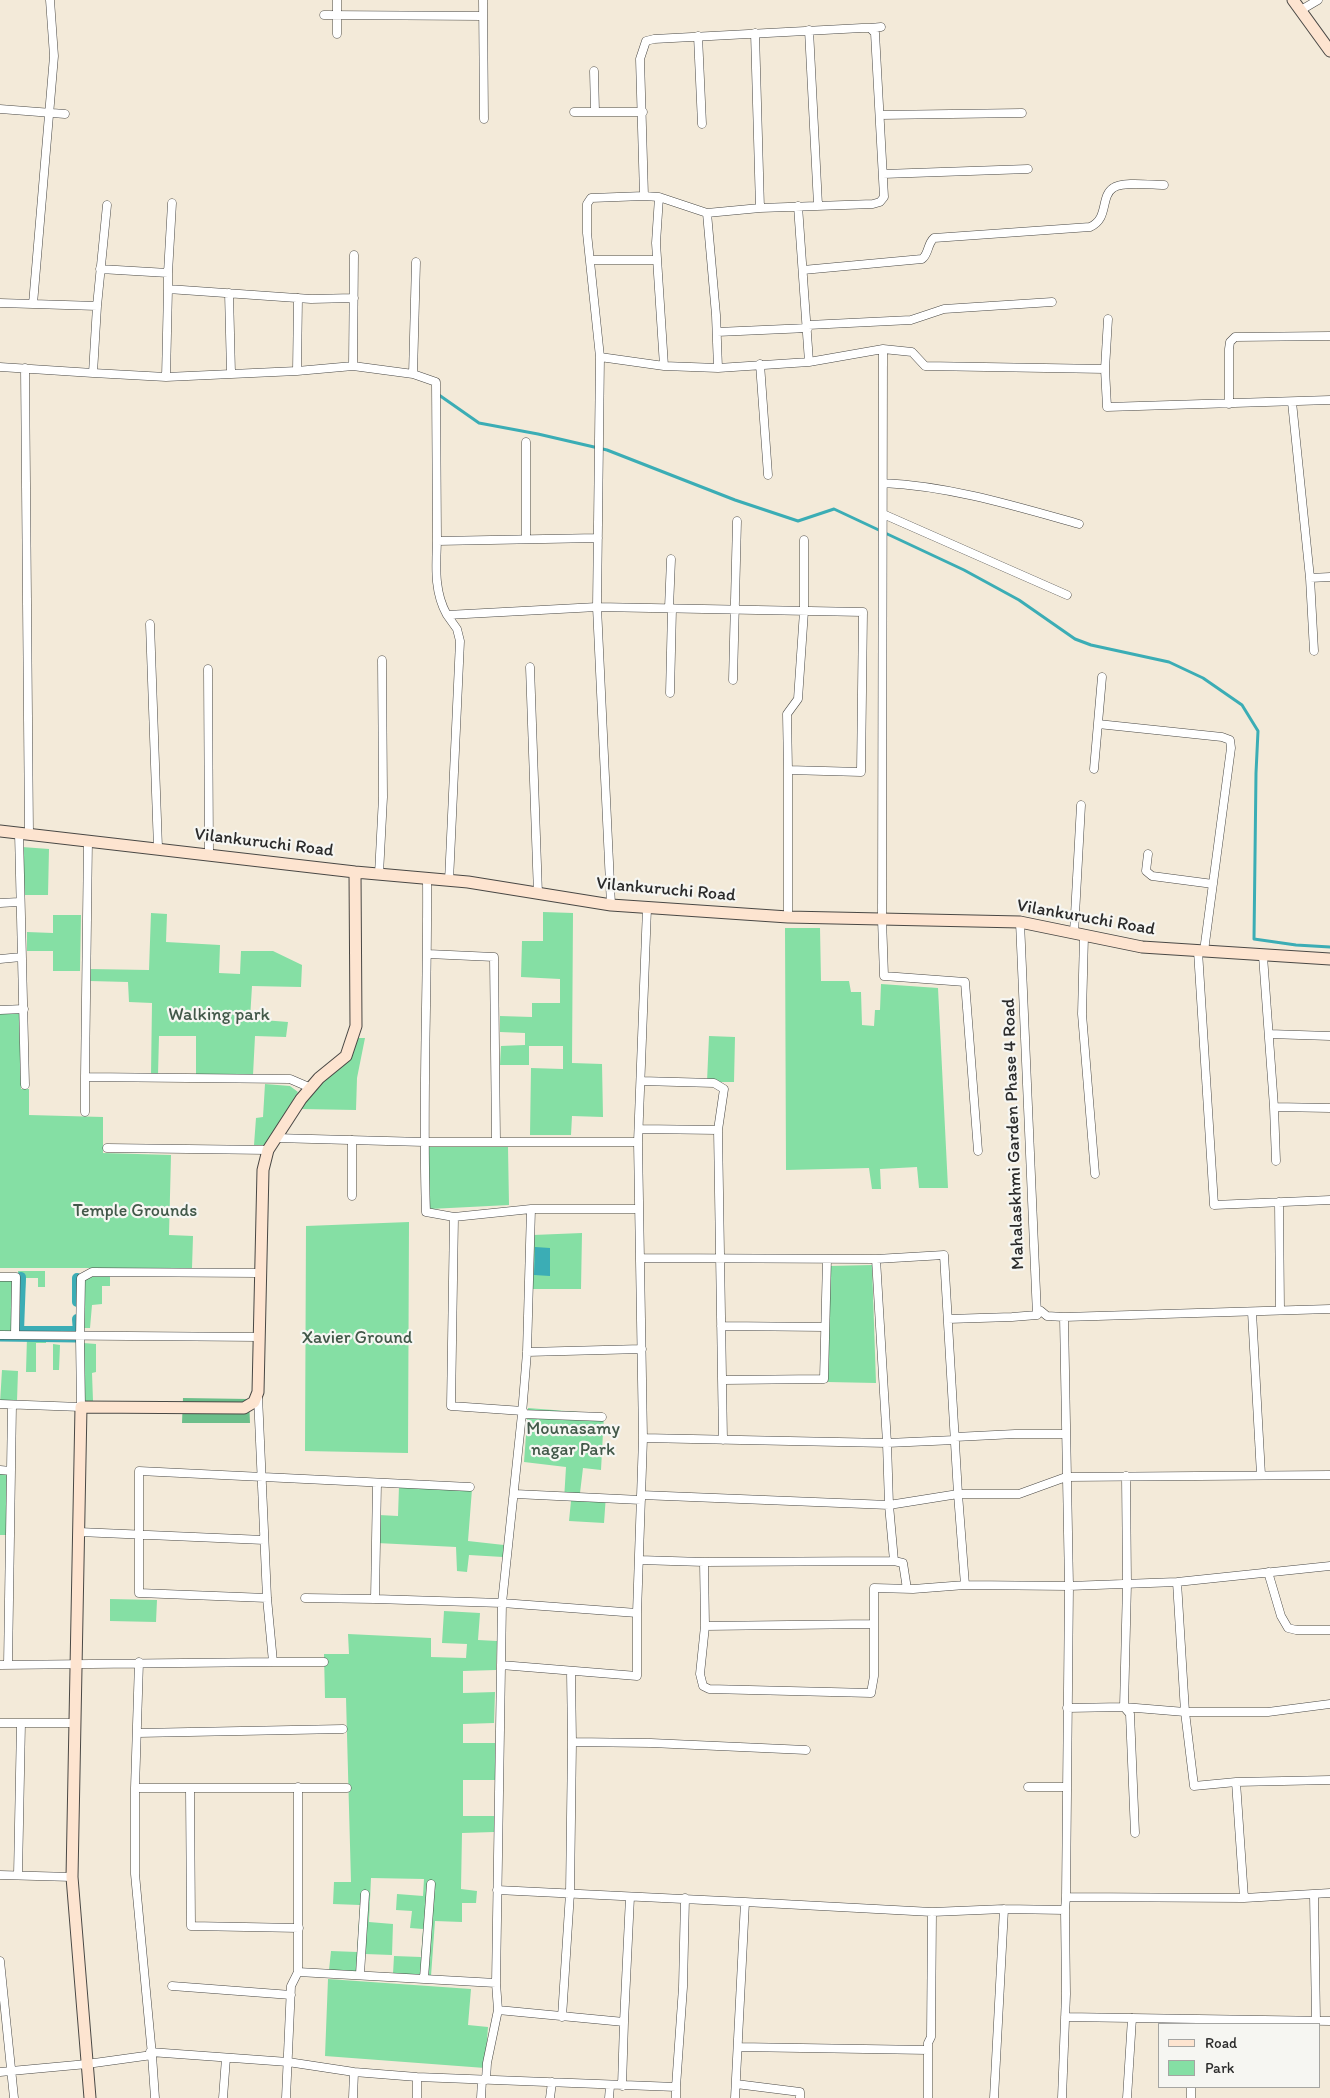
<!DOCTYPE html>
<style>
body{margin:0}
#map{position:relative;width:1330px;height:2098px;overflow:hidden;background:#f3ead9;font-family:Itim,sans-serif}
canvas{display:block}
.legend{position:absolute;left:1158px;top:2023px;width:162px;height:65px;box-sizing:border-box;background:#f6f6f2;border:1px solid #a5a5a2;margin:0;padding:6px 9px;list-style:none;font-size:15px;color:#2b2b2b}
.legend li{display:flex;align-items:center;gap:10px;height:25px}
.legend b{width:25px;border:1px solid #a5a5a2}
</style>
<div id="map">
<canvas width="1330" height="2098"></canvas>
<ul class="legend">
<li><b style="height:6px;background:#fde4d0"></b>Road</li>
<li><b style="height:14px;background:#85dfa4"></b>Park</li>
</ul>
</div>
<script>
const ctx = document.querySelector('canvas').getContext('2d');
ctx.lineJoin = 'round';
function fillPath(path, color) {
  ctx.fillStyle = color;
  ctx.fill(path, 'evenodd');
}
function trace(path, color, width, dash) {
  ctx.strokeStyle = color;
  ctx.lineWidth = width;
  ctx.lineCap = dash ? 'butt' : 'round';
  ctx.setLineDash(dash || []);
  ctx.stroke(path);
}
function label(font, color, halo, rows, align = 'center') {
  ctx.font = font + ' Itim,sans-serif';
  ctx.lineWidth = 4.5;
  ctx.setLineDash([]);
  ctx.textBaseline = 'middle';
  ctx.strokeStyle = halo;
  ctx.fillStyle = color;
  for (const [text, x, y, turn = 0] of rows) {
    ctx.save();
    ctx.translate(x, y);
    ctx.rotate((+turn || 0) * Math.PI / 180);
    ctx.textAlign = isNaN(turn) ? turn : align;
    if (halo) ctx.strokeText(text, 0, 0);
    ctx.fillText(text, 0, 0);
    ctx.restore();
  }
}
fillPath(new Path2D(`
 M 22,847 L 49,849 L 48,895 L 22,895 Z
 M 543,912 L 573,913 L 572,1063 L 602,1064 L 603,1117 L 572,1116 L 571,1135 L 530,1135 L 531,1068 L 563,1069 L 563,1046 L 529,1046 L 529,1065 L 500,1065 L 501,1046 L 525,1045 L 525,1033 L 500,1032 L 500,1016 L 532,1017 L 532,1003 L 560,1003 L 560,979 L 521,977 L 522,941 L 543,941 Z
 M 151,913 L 167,914 L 166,942 L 220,945 L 219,973 L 240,974 L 241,951 L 273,951 L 302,965 L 301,987 L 252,986 L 250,1019 L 288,1022 L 286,1037 L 255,1036 L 253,1075 L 196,1074 L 196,1036 L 159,1036 L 158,1075 L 151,1075 L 152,1003 L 129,1002 L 128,982 L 90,981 L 89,969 L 149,970 Z
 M 53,915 L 81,915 L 80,971 L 53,971 L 53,951 L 27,951 L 27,932 L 53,933 Z
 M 785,928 L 820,928 L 821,981 L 849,981 L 851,992 L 861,992 L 862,1025 L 874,1026 L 875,1010 L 880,1010 L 881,984 L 938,988 L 948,1188 L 919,1188 L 917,1167 L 880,1169 L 881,1189 L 872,1189 L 869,1168 L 786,1170 Z
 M 19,1012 L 21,1089 L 29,1089 L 29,1115 L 103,1117 L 103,1153 L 171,1155 L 169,1235 L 193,1236 L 192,1268 L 0,1268 L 0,1013 Z
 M 709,1036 L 735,1037 L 734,1082 L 707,1082 Z
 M 357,1038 L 365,1038 L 357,1078 L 356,1110 L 300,1109 Z
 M 265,1084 L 290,1086 L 298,1092 L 265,1145 L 254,1145 L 256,1118 L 263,1117 Z
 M 428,1147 L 508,1147 L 509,1205 L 430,1209 Z
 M 409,1222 L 408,1453 L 305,1451 L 306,1226 Z
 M 582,1233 L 581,1289 L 532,1289 L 533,1235 Z
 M 872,1265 L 876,1383 L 828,1382 L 830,1266 Z
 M 18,1271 L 45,1271 L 45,1287 L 38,1287 L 38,1278 L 26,1278 L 25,1289 L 18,1289 Z
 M 93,1274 L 110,1274 L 110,1286 L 102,1286 L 102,1304 L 92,1305 L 90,1328 L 83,1328 L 83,1280 Z
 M 0,1279 L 13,1279 L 12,1334 L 0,1333 Z
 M 27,1337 L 46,1337 L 46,1343 L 36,1343 L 36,1372 L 26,1372 Z
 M 83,1343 L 96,1344 L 96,1372 L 92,1373 L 93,1401 L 84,1402 Z
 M 53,1344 L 60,1345 L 59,1370 L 53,1370 Z
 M 2,1370 L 18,1371 L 17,1401 L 2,1400 L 0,1403 Z
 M 528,1408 L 604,1414 L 601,1470 L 583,1468 L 580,1493 L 606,1495 L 604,1523 L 569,1521 L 571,1501 L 564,1500 L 566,1467 L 524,1462 Z
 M 0,1473 L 7,1473 L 6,1535 L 0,1535 Z
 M 399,1486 L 472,1489 L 468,1541 L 504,1545 L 503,1557 L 469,1555 L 467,1572 L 457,1571 L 456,1547 L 377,1543 L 379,1515 L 398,1516 Z
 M 110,1599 L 157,1600 L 156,1622 L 110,1621 Z
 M 444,1611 L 480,1613 L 478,1640 L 497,1641 L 496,1670 L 463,1671 L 463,1693 L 495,1692 L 494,1723 L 463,1724 L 463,1743 L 495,1743 L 495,1780 L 463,1780 L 463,1816 L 494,1816 L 494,1832 L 462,1833 L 461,1889 L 477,1891 L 476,1903 L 462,1903 L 462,1922 L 435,1921 L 431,1976 L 393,1974 L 394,1956 L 421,1957 L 423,1929 L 410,1928 L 412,1911 L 396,1910 L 397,1894 L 423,1896 L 424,1879 L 371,1878 L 369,1922 L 393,1924 L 392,1955 L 365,1954 L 363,1972 L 329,1970 L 331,1951 L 357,1952 L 360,1905 L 333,1904 L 334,1882 L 351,1882 L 346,1698 L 325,1698 L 324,1654 L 349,1654 L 348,1634 L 431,1638 L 431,1657 L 466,1658 L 467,1644 L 442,1643 Z
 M 328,1979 L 471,1989 L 468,2025 L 488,2027 L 485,2068 L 325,2056 Z`), '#85dfa4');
fillPath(new Path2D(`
 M 183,1398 L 249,1399 L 250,1423 L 182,1423 Z`), '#6cbe8a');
fillPath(new Path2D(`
 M 535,1247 L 550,1248 L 550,1276 L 534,1275 Z`), '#3badb5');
trace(new Path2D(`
 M 439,395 L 479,423 L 538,434 L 607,450 L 735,500 L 798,521 L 834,509 L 964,570 L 1019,600 L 1075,639 L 1091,645 L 1169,662 L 1203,678 L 1242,705 L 1258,731 L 1256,773 L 1254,939 L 1296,945 L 1330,947
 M 0,1340 L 78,1341`), '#3badb5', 3);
trace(new Path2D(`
 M 21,1277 L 19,1331 L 78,1331 L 77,1319
 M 77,1278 L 77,1302`), '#3badb5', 10);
const street = new Path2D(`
 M 337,0 L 337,34
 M 483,0 L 484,119
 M 1301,10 L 1318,0
 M 324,15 L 483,16
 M 870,28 L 881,27
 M 809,30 L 818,205
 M 698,36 L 702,124
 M 594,71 L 595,112
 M 0,109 L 65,114
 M 574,112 L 643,112
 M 880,115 L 1022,113
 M 883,174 L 1028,169
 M 644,196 L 640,59 L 646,41 L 654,39 L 862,28 L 870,28 L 875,33 L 884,197 L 880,202 L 873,204 L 760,208 L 755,33
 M 659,197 L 656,243 L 664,366
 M 707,213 L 659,197 L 644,196 L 591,198 L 587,204 L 587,233 L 600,357 L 664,366 L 718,368 L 809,362 L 798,206
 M 590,260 L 657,260
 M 100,269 L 168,273 L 168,289
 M 803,270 L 922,259 C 929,254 927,244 934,238 L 1090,227 C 1109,219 1100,197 1113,188 C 1122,181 1152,185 1164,185
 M 168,273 L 172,203
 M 229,293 L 231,373
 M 0,303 L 33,304 L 54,56 L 50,0
 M 33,304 L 97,306 L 107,205
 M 808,325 L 911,320 L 944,309 L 1052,302
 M 717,332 L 808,328
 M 883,349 L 882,919 L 884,976 L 965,982 L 978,1151
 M 600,357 L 597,607 L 611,905
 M 809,362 L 883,349 L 912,352 L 925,366 L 1105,369 L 1107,407 L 1330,400
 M 760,364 L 768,475
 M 353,366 L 413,374 L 436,382 L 437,541 L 598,538
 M 0,367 L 93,373 L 97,306
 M 25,368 L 29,834
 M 718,368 L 716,315 L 707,213 L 760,208
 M 1105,369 L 1108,319
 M 297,371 L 298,298
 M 93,373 L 166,377 L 297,371 L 353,366 L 354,255
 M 413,374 L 416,262
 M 166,377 L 168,289 L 311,299 L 354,298
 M 1292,402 L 1310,578 L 1314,651
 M 1229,404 L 1229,349 L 1230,342 L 1235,337 L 1330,336
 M 526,442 L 526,539
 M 883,483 C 950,486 1015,506 1079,524
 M 883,514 L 1067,595
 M 437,541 C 436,567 434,592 447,615
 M 1310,578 L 1330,577
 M 669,608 L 671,559
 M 150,624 L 158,848
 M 530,667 L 538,894
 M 208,669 L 209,854
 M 733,680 L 737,521
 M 670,693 L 672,609
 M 1098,724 L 1222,737 L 1230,740 L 1231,748 L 1204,951
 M 1094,769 L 1102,677
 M 788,770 L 787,714 L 798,699 L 804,611 L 804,540
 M 19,833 L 25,1085
 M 88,840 L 85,1077 L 290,1079 L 311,1088
 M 1148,854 L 1146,871 L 1152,876 L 1213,884
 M 379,874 L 383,797 L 382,660
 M 427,879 C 428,990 422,1101 426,1212 L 454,1217 L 531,1209 L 639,1209
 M 449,881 L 460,641 L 457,629 L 447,615 L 597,607 L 863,612 L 861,772 L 788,770 L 788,917
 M 0,903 L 19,902
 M 1020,922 L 1037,1315 L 1041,1311 L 1047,1316 L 1064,1317
 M 1074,933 L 1081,805
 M 1084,936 L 1082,1014 L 1095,1174
 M 1198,951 L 1214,1205 L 1330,1200
 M 428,954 L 494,957 L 496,1141
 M 1263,956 L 1274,1107 L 1276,1161
 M 0,959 L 21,957
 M 0,1010 L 24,1009
 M 1269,1034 L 1330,1036
 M 85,1077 L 85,1112
 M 641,1081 L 714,1083 L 724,1089 L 718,1130
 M 1274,1107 L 1330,1108
 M 639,1129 L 718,1130 L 723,1440
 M 275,1138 L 424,1142 L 638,1142
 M 107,1148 L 268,1150
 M 352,1196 L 352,1140
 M 1279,1202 L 1280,1310
 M 454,1217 L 451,1406 L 523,1411
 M 640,1258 L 876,1259 L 944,1255 L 958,1494 L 889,1505 L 641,1495
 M 0,1277 L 16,1277 L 15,1335
 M 1252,1312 L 1261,1475
 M 948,1319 L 1012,1317 L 1037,1315
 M 721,1326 L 825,1327
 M 0,1335 L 259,1337
 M 527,1352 L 642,1349
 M 723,1380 L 824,1379 L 827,1259
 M 258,1396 L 267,1598 L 273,1662 L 324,1662
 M 0,1404 L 81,1407 L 80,1338 L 81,1278 L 92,1272 L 259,1273
 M 522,1414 L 602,1417
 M 955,1437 L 1015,1434 L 1066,1434
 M 643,1438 L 887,1443 L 955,1440
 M 0,1470 L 11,1471
 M 1330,1475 L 1066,1477 L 1019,1494 L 958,1494 L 965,1585 L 1069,1586 L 1177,1582 L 1330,1566
 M 1126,1476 L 1127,1584 L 1124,1707 L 1130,1714 L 1135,1833
 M 377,1483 L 375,1599 L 502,1603 L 637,1613 L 643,1438 L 638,1142 L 647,908
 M 515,1494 L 641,1500
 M 79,1532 L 264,1540
 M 639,1560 L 704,1562 L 894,1561 L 889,1505 L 887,1443 L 876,1259
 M 894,1561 L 903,1563 L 907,1589
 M 704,1562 L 705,1626 L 700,1674 L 703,1686 L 709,1689 L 871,1693 L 874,1676 L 874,1588 L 913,1589 L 965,1585
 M 1268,1572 L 1281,1616 L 1288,1628 L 1296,1630 L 1330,1630
 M 1177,1582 L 1185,1712 L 1194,1786 L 1236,1782 L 1244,1898
 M 267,1598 L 139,1593 L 139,1471 L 470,1487
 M 305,1598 L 375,1599
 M 705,1626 L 873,1624
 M 0,1665 L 273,1662
 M 8,1665 L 12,1405
 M 501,1665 L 637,1676 L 637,1613
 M 571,1672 L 572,1742
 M 1067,1708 L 1124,1707 L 1185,1712 L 1268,1712 L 1330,1704
 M 0,1723 L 76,1723
 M 138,1733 L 343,1729
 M 1236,1782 L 1330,1780
 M 298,1787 L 298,1972
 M 1028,1787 L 1067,1787
 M 135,1788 L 347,1788
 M 190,1789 L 191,1926 L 299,1928
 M 0,1875 L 72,1877
 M 18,1875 L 21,1723
 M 497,1890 L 745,1902 L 735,2098
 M 1314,1895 L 1316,2021
 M 1066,1897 L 1244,1898 L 1330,1893
 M 745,1902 L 932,1912 L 1004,1909 L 1065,1910
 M 0,1961 L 14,2098
 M 360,1974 L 365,1894
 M 424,1978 L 431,1884
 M 496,1983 L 498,2010 L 624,2022 L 630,1897
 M 172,1986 L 291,1995
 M 562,2017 L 570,1893 L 572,1742 L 651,1743 L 806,1750
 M 1065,2017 L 1330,2021
 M 738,2047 L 928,2050
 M 150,2052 L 288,2062 L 354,2072 L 417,2077 L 676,2087 L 676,2098
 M 152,2055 L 155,2098
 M 0,2072 L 87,2064 L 152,2055 L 135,1874 L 135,1788 L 139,1662
 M 486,2080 L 487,2063 L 498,2010
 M 736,2084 L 800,2092 L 800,2098
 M 622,2086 L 624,2022
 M 676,2087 L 683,1987 L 685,1898
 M 223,2098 L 226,2058
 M 286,2098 L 291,1986 L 298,1972 L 496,1983 L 502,1603 L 522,1414 L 527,1352 L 531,1209
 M 353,2098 L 354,2072
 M 417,2098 L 417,2077
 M 481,2098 L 482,2080
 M 550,2098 L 552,2082
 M 609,2098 L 610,2086
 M 928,2098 L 928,2043 L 931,2037 L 932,1912
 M 994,2098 L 1004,1909
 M 1062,2098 L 1066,1994 L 1065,1910 L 1066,1897 L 1069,1586 L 1064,1317 L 1330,1309
 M 1127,2098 L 1132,2018
 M 1191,2098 L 1191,2087`);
const secondary = new Path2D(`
 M 1293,0 L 1330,51
 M 0,831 L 355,872 L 468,882 L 611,905 L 788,917 L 1020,922 L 1142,947 L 1330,959
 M 90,2098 L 72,1877 L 81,1407 L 244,1408 L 254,1402 L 258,1392 L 263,1170 L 268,1150 L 301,1099 L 319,1078 L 346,1056 L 356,1026 L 355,872`);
trace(street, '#494845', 9);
trace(secondary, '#494845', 13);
trace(street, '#fff', 8);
trace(secondary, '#fde4d0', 11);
label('18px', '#2b2b2b', '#f6f6f2', [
 ["Vilankuruchi Road",264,843,7],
 ["Vilankuruchi Road",666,890,5],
 ["Vilankuruchi Road",1086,918,10],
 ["Mahalaskhmi Garden Phase 4 Road",1014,1134,-92]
]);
label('18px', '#425849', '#f6f6f2', [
 ["Walking park",219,1015],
 ["Temple Grounds",135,1211],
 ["Xavier Ground",357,1338],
 ["Mounasamy",573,1429],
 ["nagar Park",573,1450]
]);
</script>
